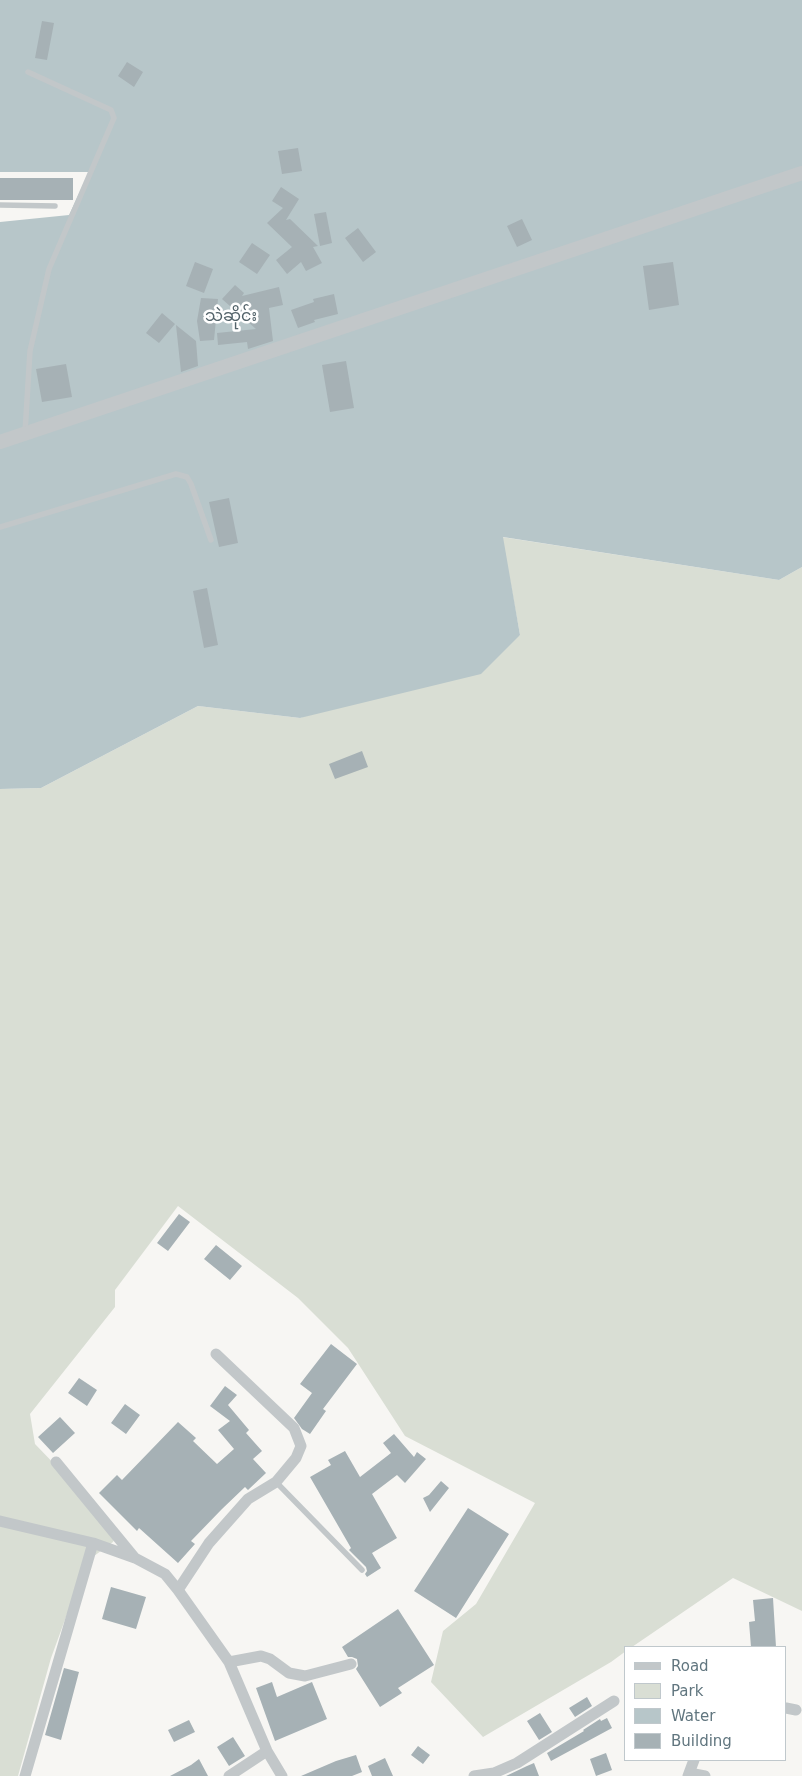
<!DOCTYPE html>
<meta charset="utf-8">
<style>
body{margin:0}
#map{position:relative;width:802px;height:1776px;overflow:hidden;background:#f7f6f3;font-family:"DejaVu Sans",sans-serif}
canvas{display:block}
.legend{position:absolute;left:624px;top:1646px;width:162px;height:115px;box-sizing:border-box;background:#fff;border:1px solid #c0c8cc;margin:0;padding:6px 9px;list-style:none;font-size:15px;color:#61767f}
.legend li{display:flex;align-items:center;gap:10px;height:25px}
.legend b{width:25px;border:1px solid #c0c8cc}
</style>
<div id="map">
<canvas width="802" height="1776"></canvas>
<ul class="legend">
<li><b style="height:6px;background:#c2c7c9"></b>Road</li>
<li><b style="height:14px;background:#d9ded4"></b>Park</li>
<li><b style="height:14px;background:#b7c6c9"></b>Water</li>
<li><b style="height:14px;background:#a6b1b5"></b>Building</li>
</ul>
</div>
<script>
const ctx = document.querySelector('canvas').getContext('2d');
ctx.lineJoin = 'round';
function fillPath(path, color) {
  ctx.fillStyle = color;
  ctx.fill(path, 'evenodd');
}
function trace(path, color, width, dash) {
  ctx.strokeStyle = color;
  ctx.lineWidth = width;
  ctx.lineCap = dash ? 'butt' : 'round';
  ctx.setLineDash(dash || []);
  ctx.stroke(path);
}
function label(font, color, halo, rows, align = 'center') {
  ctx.font = font + ' "DejaVu Sans","Noto Sans Myanmar",sans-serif';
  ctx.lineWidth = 5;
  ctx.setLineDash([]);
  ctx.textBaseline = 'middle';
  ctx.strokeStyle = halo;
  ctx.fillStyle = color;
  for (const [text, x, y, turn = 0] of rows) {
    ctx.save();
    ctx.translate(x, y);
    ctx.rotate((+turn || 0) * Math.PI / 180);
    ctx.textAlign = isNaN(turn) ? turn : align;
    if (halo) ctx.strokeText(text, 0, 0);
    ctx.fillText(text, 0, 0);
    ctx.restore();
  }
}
fillPath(new Path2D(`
 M 502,537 L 779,580 L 802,567 L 802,1611 L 733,1578 L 632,1647 L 626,1647 L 626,1651 L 611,1662 L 483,1737 L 431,1682 L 443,1631 L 476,1604 L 535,1503 L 405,1436 L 348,1348 L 298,1298 L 178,1206 L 115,1290 L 115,1307 L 30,1414 L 35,1444 L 118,1530 L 113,1542 L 86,1562 L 51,1658 L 18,1776 L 0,1776 L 0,789 L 41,788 L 198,706 L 300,718 L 520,635 Z`), '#d9ded4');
fillPath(new Path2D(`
 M 0,0 L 802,0 L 802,567 L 779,580 L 503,537 L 520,635 L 481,674 L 300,718 L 198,706 L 41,788 L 0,789 L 0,222 L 69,215 L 89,172 L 0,172 Z`), '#b7c6c9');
fillPath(new Path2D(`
 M 42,21 L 54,23 L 47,60 L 35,58 Z
 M 127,62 L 143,72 L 134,87 L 118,76 Z
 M 298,148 L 302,171 L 282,174 L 278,151 Z
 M 0,178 L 73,178 L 73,200 L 0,200 Z
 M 281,187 L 299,199 L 286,220 L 290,219 L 318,246 L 313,247 L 322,263 L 306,271 L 301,262 L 287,274 L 276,260 L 292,247 L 267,223 L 283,208 L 272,201 Z
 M 326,212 L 332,243 L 320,246 L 314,214 Z
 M 522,219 L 532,240 L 517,247 L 507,226 Z
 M 358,228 L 376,252 L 363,262 L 345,238 Z
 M 252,243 L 270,255 L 257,274 L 239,262 Z
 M 195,262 L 213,269 L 204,293 L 186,286 Z
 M 673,262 L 679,305 L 649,310 L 643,266 Z
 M 235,285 L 244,293 L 242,296 L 279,287 L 283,305 L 269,308 L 273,341 L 248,349 L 247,342 L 218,345 L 217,333 L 256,329 L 222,299 Z
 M 334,294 L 338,314 L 314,320 L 315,322 L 298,328 L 291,310 L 314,302 L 313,299 Z
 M 201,298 L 218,299 L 214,340 L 200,341 L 197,321 Z
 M 162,313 L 175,324 L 159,343 L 146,333 Z
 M 176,325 L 196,341 L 198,366 L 181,372 Z
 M 346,361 L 354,408 L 330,412 L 322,365 Z
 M 66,364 L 72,397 L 42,402 L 36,369 Z
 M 229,498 L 238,543 L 219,547 L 209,502 Z
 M 207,588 L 218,645 L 204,648 L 193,591 Z
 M 362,751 L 368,767 L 335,779 L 329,764 Z
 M 179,1214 L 190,1222 L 168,1251 L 157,1243 Z
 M 216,1245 L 242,1266 L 230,1280 L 204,1259 Z
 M 331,1344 L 357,1364 L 323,1409 L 326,1411 L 310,1434 L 302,1429 L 294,1418 L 312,1393 L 300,1384 Z
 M 79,1378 L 97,1390 L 87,1406 L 68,1393 Z
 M 225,1386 L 237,1395 L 228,1405 L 249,1430 L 246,1433 L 262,1451 L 253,1459 L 266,1473 L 248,1490 L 245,1487 L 222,1509 L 191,1541 L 195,1544 L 178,1563 L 139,1528 L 137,1531 L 99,1493 L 117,1475 L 122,1480 L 178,1422 L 196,1438 L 193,1441 L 217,1464 L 234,1449 L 218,1430 L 230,1421 L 210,1406 Z
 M 125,1404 L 140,1415 L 126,1434 L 111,1423 Z
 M 60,1417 L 75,1433 L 53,1453 L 38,1437 Z
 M 394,1434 L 414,1457 L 417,1452 L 426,1459 L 405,1483 L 397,1475 L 372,1494 L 397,1538 L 372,1553 L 381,1568 L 367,1577 L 365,1574 L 367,1571 L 366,1567 L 349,1550 L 351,1548 L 310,1477 L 331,1465 L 328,1460 L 345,1451 L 360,1477 L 391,1453 L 383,1443 Z
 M 441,1481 L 449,1488 L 430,1512 L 423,1498 L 429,1495 Z
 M 468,1508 L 509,1534 L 456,1618 L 414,1591 Z
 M 111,1587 L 146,1597 L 136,1629 L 102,1619 Z
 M 773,1598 L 776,1647 L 751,1647 L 749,1622 L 755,1621 L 753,1600 Z
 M 398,1609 L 434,1665 L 398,1688 L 402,1693 L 380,1707 L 356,1669 L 358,1666 L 357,1659 L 352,1657 L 348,1657 L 342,1647 Z
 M 64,1668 L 79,1672 L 61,1740 L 45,1735 Z
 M 272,1682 L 277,1697 L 312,1682 L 327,1719 L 275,1741 L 256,1688 Z
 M 587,1697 L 592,1706 L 575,1717 L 569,1708 Z
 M 540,1713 L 552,1732 L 539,1740 L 527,1721 Z
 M 607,1718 L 612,1728 L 551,1761 L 547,1753 L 584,1731 L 583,1730 L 600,1719 L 601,1721 Z
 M 189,1720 L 195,1732 L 174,1742 L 168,1730 Z
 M 233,1737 L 245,1756 L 229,1766 L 217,1747 Z
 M 418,1746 L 430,1755 L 423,1764 L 411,1755 Z
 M 606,1753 L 612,1770 L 596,1776 L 590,1759 Z
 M 356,1755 L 362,1772 L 352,1776 L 301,1776 L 336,1761 Z
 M 385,1758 L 393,1776 L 372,1776 L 368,1766 Z
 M 199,1759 L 208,1776 L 170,1776 L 191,1765 Z
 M 534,1763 L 539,1776 L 506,1776 L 527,1766 Z`), '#a6b1b5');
trace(new Path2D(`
 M 0,205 L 55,206
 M 25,433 L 30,351 L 49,269 L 114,118 L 111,110 L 28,72
 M 0,527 L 176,474 L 187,477 L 191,484 L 211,540
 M 276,1482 L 362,1570`), '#c2c7c9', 5.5);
trace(new Path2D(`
 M 56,1462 L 134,1557
 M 0,1521 L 93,1543 L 135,1558 L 165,1574 L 178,1590 L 229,1662 L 267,1751 L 282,1776
 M 178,1590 L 209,1543 L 248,1499 L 276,1482 L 296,1458 L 301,1446 L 294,1428 L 216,1354
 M 229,1662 L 261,1656 L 270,1659 L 289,1673 L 305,1676 L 351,1664
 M 786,1708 L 796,1710
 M 689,1773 L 705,1776
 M 25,1776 L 93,1543
 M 229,1776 L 267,1751
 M 474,1776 L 494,1773 L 517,1763 L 614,1701
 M 688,1776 L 694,1760`), '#c2c7c9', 11);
trace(new Path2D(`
 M 0,442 L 802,173`), '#c2c7c9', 14);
label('16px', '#53636a', '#fff', [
 ["သဲဆိုင်း",231,317]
]);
</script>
